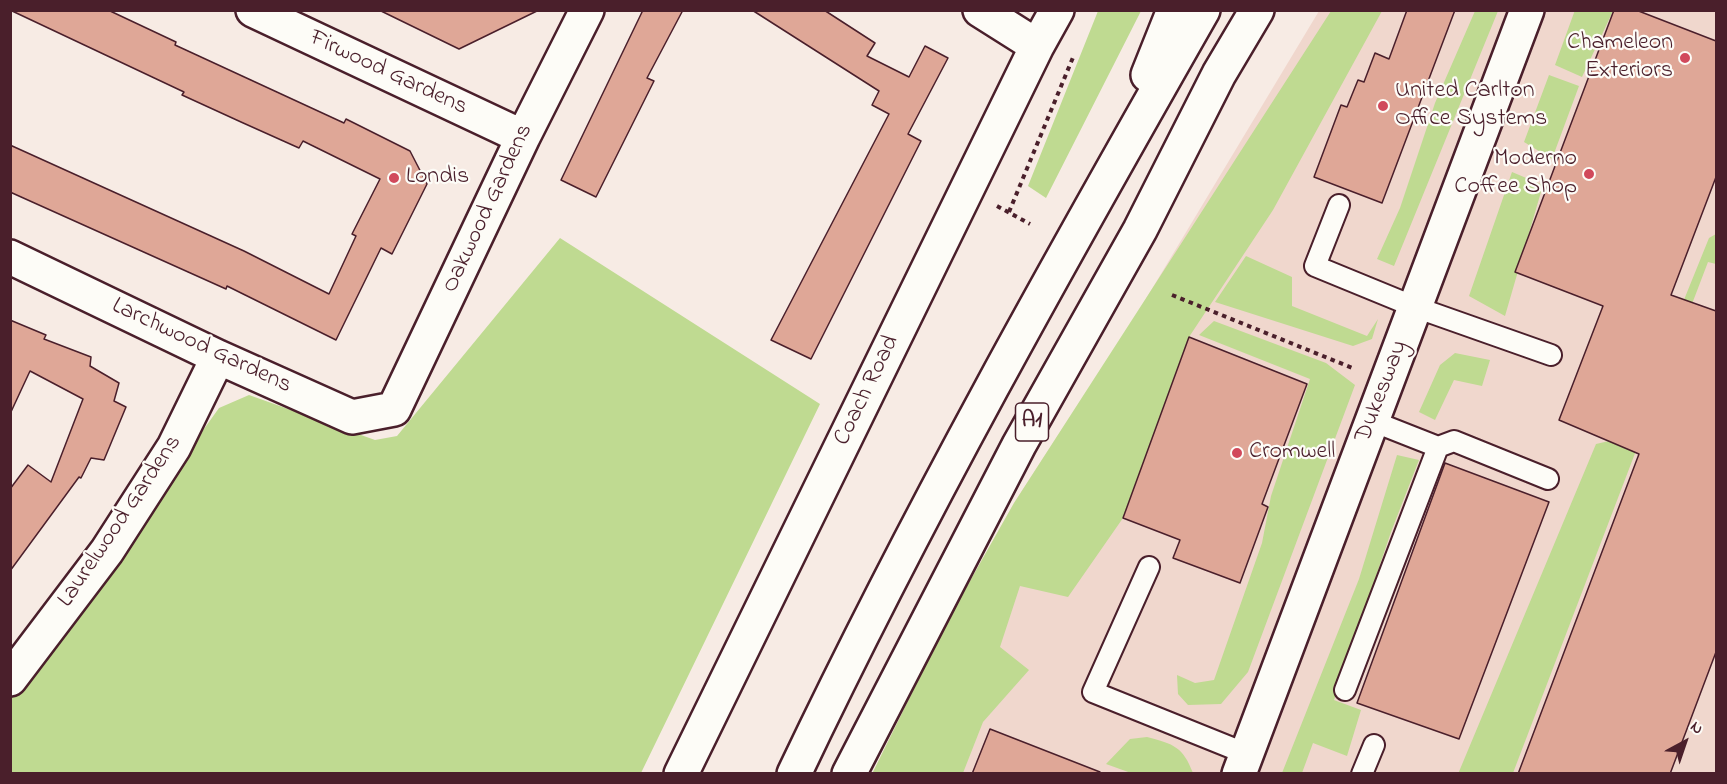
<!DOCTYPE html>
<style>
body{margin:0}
#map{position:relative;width:1727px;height:784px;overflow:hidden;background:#f7ebe4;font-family:"Indie Flower",sans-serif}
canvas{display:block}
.frame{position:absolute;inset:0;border:12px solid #4a1f2b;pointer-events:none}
.north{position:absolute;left:1655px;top:712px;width:60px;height:60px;-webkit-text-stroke:4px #fdfcf7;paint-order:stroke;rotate:40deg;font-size:16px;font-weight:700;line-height:24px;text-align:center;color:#4a1f2b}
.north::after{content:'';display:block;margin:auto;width:21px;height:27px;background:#4a1f2b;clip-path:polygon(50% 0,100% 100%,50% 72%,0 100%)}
</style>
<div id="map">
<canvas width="1727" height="784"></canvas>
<div class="frame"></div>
<div class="north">N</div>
</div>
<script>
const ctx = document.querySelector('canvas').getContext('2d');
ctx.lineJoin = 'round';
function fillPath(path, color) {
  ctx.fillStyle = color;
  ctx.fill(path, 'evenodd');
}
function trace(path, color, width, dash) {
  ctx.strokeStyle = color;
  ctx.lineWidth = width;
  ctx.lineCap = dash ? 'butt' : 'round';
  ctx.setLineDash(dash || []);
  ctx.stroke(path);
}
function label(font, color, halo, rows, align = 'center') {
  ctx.font = font + ' "Indie Flower",sans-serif';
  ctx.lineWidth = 4.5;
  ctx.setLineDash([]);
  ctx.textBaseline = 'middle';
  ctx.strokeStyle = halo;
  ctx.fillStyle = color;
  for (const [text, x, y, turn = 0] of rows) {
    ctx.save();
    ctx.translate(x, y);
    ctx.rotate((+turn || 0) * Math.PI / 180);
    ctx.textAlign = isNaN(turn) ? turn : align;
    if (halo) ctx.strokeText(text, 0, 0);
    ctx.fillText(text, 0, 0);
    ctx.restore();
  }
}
fillPath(new Path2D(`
 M 1319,11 L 1716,11 L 1716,773 L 872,774 L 948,620 L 1014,503 L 1135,317 Z`), '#f0d7cd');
fillPath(new Path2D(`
 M 1575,10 L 1613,11 L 1582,77 L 1555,65 Z
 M 1098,11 L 1141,11 L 1046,198 L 1028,186 Z
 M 1331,11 L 1382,11 L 1273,210 L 1189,337 L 1123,518 L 1068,597 L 1020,586 L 1000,647 L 1029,670 L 983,722 L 963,773 L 872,774 L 948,620 L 1014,503 Z
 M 1475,11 L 1498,11 L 1394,266 L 1377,259 L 1400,208 L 1435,103 Z
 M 1549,75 L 1579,86 L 1552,159 L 1524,142 Z
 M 1512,172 L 1543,185 L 1505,316 L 1469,296 Z
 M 1716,234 L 1716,264 L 1708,262 L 1513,773 L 1458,774 L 1596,444 L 1609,441 L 1660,359 L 1709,238 Z
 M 560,238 L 820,404 L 641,773 L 11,774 L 11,698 L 219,408 L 249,395 L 375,440 L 397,436 Z
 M 1246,256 L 1292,277 L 1292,306 L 1367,336 L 1378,319 L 1372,339 L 1353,346 L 1215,302 Z
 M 1214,321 L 1326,363 L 1355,385 L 1248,672 L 1221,704 L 1188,705 L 1178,694 L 1177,675 L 1195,683 L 1214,680 L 1262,543 L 1271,496 L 1310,379 L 1199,335 Z
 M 1455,353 L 1490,360 L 1482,386 L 1454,380 L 1435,420 L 1419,412 L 1440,365 Z
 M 1397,455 L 1419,460 L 1391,532 L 1334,700 L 1361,710 L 1347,756 L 1313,743 L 1302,773 L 1282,773 L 1359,579 Z
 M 1147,737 C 1174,744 1183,747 1193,773 L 1131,773 L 1106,764 L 1130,739 Z`), '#bfda91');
const building = new Path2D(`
 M 10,10 L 108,10 L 176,42 L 175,45 L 344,123 L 346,119 L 410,151 L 427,184 L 392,254 L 381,248 L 336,340 L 227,286 L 226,289 L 10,192 L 10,145 L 244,251 L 329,294 L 356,236 L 352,234 L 380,179 L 303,141 L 299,148 L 241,122 L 182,95 L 184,92 Z
 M 379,10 L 539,10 L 459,49 Z
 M 643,10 L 683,10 L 647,78 L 654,81 L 596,197 L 561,180 Z
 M 752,10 L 824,10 L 875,43 L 867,56 L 909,77 L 925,46 L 948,58 L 908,134 L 921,141 L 811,359 L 771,340 L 889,114 L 872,105 L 879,91 Z
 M 1407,10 L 1455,10 L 1382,203 L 1314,177 L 1341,105 L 1347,107 L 1358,80 L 1364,82 L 1375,53 L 1389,59 Z
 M 1614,10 L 1636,10 L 1716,41 L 1716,177 L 1671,295 L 1716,311 L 1716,652 L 1670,774 L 1518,774 L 1639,454 L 1559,420 L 1603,306 L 1515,272 Z
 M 10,320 L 46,335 L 44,339 L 91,357 L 90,366 L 119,383 L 114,401 L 126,407 L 104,460 L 91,458 L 81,478 L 79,477 L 10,571 L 10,489 L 28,465 L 51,482 L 83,399 L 30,371 L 10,414 Z
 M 1189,337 L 1307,384 L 1262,504 L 1268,507 L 1240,583 L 1173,558 L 1180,540 L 1123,518 Z
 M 1445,463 L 1549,502 L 1459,739 L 1357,703 Z
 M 990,729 L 1100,772 L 1099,774 L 972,774 Z`);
fillPath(building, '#dfa797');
trace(building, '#4a1f2b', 1.5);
const service = new Path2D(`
 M 1339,205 L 1315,266 L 1415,307 L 1551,355
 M 1438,447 L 1454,441 L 1548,479
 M 1149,567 L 1093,692 L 1247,754
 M 1345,690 L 1438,447 L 1372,421
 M 1362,774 L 1374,745`);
const minor = new Path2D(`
 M 253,10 L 523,137
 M 980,10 L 1037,46
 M 10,257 L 218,357 L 352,417 L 394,409 L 523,137 L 587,10
 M 10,679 L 107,551 L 174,447 L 218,357
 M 681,774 L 1037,46 L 1057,10`);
const tertiary = new Path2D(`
 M 1239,774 L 1527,10`);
const trunk = new Path2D(`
 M 1148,75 L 1174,10
 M 794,774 C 918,513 1060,261 1203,10
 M 849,774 L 1019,445 L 1140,230 L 1219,74 L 1257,10`);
trace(service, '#4a1f2b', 24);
trace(minor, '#4a1f2b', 38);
trace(tertiary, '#4a1f2b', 38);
trace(trunk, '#4a1f2b', 38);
trace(new Path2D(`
 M 997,206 L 1030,224
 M 1009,212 L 1074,55
 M 1172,295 L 1355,369`), '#4a1f2b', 4, [4.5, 4.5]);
trace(service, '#fdfcf7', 20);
trace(minor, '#fdfcf7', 33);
trace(tertiary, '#fdfcf7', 33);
trace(trunk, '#fdfcf7', 33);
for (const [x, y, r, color] of [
 [1685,58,6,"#d1495b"],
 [1383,106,6,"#d1495b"],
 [1589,174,6,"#d1495b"],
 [394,178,6,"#d1495b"],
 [1237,453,6,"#d1495b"]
]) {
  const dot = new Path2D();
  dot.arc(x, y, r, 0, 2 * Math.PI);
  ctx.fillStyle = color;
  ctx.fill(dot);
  trace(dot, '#fdfcf7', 2);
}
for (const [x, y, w] of [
 [1032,422,33]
]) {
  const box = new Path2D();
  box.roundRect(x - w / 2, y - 19, w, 38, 4.5);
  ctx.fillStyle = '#fdfcf7';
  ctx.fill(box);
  trace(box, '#4a1f2b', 1.5);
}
label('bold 22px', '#4a1f2b', null, [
 ["A1",1032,422]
]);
label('24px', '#4a1f2b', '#fdfcf7', [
 ["Chameleon",1673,44,"right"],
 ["Exteriors",1673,72,"right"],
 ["United Carlton",1395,92],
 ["Office Systems",1395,120],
 ["Moderno",1577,160,"right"],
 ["Coffee Shop",1577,188,"right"],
 ["Londis",406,178],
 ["Cromwell",1249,453]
], 'left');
label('24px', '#4a1f2b', '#fdfcf7', [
 ["Firwood Gardens",388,74,25],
 ["Oakwood Gardens",489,209,-65],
 ["Larchwood Gardens",201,347,25],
 ["Coach Road",868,391,-64],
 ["Dukesway",1383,392,-69],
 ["Laurelwood Gardens",121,522,-56]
]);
</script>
